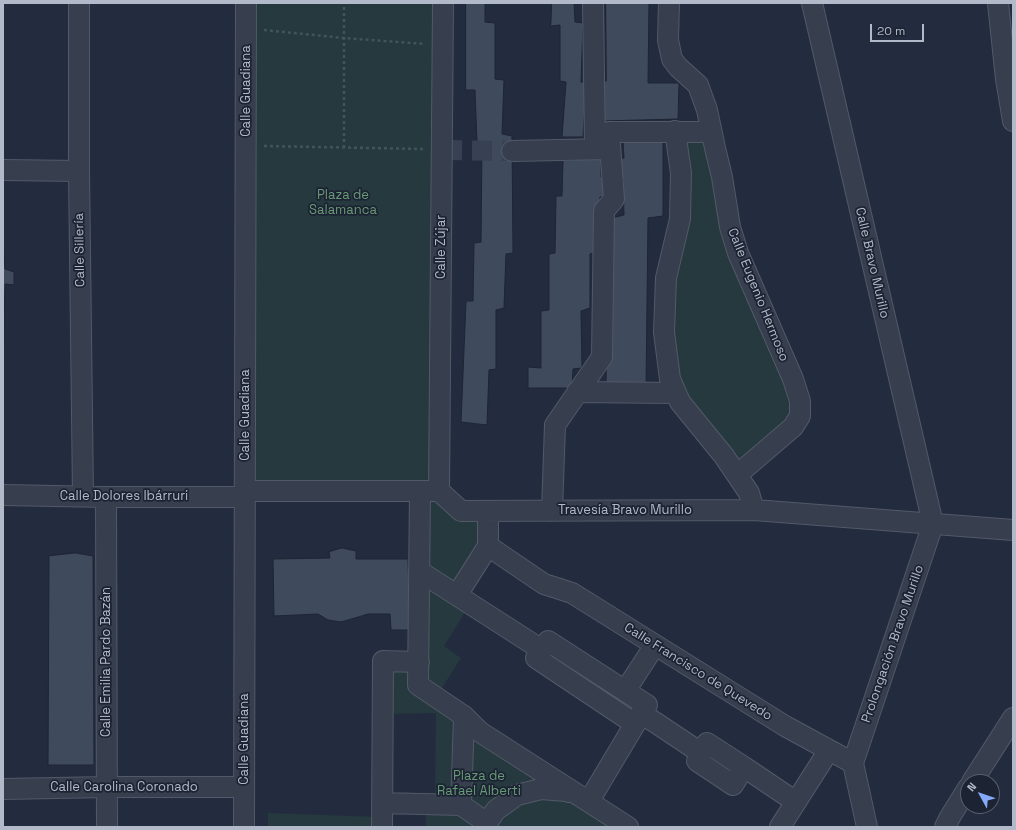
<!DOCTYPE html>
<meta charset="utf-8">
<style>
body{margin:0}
#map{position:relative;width:1016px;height:830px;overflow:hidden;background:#232c3e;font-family:"Space Grotesk",sans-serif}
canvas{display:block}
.frame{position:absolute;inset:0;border:4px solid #b2b9c9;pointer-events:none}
.north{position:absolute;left:960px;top:774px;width:40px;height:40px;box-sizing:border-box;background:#1c2332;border:1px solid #585f6e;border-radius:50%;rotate:310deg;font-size:11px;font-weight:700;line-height:16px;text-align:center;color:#b2b9c9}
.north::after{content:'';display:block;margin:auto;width:14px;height:18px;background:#86aafb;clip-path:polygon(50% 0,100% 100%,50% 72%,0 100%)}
.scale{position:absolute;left:870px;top:24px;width:54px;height:18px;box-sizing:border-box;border:2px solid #b2b9c9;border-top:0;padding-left:5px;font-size:12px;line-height:14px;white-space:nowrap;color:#b2b9c9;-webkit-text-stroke:3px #1c2332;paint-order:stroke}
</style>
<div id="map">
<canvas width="1016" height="830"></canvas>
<div class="frame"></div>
<div class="north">N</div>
<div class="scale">20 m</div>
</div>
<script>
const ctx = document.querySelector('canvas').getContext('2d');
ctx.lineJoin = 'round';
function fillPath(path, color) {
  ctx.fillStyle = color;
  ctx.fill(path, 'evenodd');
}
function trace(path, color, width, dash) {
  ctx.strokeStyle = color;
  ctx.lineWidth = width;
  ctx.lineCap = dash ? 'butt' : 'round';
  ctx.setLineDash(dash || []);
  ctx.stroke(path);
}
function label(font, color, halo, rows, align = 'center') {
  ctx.font = font + ' "Space Grotesk",sans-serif';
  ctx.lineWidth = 3.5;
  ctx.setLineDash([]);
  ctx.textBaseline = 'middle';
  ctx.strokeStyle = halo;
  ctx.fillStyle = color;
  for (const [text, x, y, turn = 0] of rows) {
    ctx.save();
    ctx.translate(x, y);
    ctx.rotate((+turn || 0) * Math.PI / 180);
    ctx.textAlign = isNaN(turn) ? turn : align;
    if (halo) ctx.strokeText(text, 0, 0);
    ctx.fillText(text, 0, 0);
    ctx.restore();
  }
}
fillPath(new Path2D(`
 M 246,3 L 443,3 L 439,491 L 488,511 L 488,546 L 457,595 L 470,604 L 444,646 L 461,658 L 436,697 L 628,827 L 426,827 L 426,804 L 435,804 L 436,713 L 383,714 L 383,661 L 418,662 L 420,491 L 245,491 Z
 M 675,131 L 711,132 L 715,148 L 800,416 L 737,475 L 680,402 L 664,332 L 680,219 Z
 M 268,813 L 376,817 L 376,827 L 268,827 Z`), '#25393f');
const building = new Path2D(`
 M 466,3 L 485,3 L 485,22 L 495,23 L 495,79 L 504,80 L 502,134 L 512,136 L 513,253 L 506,254 L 504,308 L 496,310 L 496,369 L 489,370 L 487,425 L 461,422 L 466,301 L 473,301 L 474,243 L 481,242 L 482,143 L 477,143 L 475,90 L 466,90 Z
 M 552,3 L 574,3 L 575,22 L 583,23 L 581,82 L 586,82 L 583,137 L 562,137 L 566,82 L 560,81 L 560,25 L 551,26 Z
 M 606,3 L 649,3 L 648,83 L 679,83 L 678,119 L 602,121 L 603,82 L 606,81 Z
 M 663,140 L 663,216 L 648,218 L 646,388 L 606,386 L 608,255 L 612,218 L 624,215 L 623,179 L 617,180 L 618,159 L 624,158 L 623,141 Z
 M 601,158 L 601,177 L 607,177 L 608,196 L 600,197 L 597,252 L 590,254 L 590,308 L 581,311 L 582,368 L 573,369 L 572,388 L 528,388 L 528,367 L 541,368 L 541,311 L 549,310 L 549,254 L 555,253 L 556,196 L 562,196 L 563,161 Z
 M 3,241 L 5,269 L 14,272 L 14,285 L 5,284 L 3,368 Z
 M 342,548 L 356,551 L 356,559 L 408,559 L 410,630 L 391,630 L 390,614 L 368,614 L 355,618 L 341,622 L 328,620 L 318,614 L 274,616 L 273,559 L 330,558 L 329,552 Z
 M 76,553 L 93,556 L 94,765 L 48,765 L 49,556 Z`);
fillPath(building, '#3f4a5d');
trace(building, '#1e2534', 1);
trace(new Path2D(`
 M 442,150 L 512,151`), '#384153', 20, [20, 10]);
const street = new Path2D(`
 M 79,3 L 79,171 L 83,496
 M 593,3 L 595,149
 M 669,3 L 668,40 L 672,59 L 678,67 L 698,85 L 707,110 L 715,148 L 722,177 L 730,227 L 738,253 L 793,379 L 800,401 L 800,416 L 793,427 L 737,475
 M 812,3 L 933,524 L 853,763
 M 998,3 L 1006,79 L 1013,121
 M 675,131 L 681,173 L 680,219 L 666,278 L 664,332 L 670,379 L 680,402 L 724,456 L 749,493 L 754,510
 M 512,151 L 608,149
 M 3,170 L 79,171
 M 577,392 L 676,393
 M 245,491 L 439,491 L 461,511 L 754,510 L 1013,530
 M 420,491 L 418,685 L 464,716 L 480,732 L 628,827
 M 439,491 L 443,3
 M 3,495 L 106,497 L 245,497
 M 106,497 L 107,827
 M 552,511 L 555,425 L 602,357 L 604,211 L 614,199 L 609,132 L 711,132
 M 488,546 L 544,584 L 572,593 L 785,726 L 853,763 L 867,827
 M 419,571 L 542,650 L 536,658 L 635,724 L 647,705 L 548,641 L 542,650
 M 457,595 L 488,546 L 488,511
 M 625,691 L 655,645
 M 641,713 L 701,753 L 697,761 L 733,785 L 744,767 L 707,743 L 701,753
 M 464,716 L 461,805 L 487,823
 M 744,767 L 796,802
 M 972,782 L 1013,718
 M 3,789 L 107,787 L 244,787
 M 589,801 L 635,724
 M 382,803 L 461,805
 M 244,827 L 246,3
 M 382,827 L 383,661 L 419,662
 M 484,827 L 496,810 L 517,795 L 541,789 L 566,791 L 569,792
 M 780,827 L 829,750
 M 945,827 L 950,817 L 968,788`);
trace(street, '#525968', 22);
trace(new Path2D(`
 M 264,30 L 344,38 L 425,44
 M 264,146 L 423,149
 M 344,148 L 344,3`), '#405559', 2.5, [3, 3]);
trace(street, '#373e4e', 20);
label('13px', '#b2b9c9', '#1c2332', [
 ["Calle Guadiana",246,91,-90],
 ["Calle Zújar",441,247,-90],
 ["Calle Sillería",80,250,-91],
 ["Calle Bravo Murillo",872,263,77],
 ["Calle Eugenio Hermoso",758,295,68],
 ["Calle Guadiana",245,415,-90],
 ["Calle Dolores Ibárruri",124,496],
 ["Travesía Bravo Murillo",625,510],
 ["Prolongación Bravo Murillo",893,644,-71],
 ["Calle Emilia Pardo Bazán",106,662,-90],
 ["Calle Francisco de Quevedo",698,672,32],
 ["Calle Guadiana",244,739,-90],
 ["Calle Carolina Coronado",124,787]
]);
label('13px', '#699a78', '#1c2332', [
 ["Plaza de",343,195],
 ["Salamanca",343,210],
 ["Plaza de",479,776],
 ["Rafael Alberti",479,791]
]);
</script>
